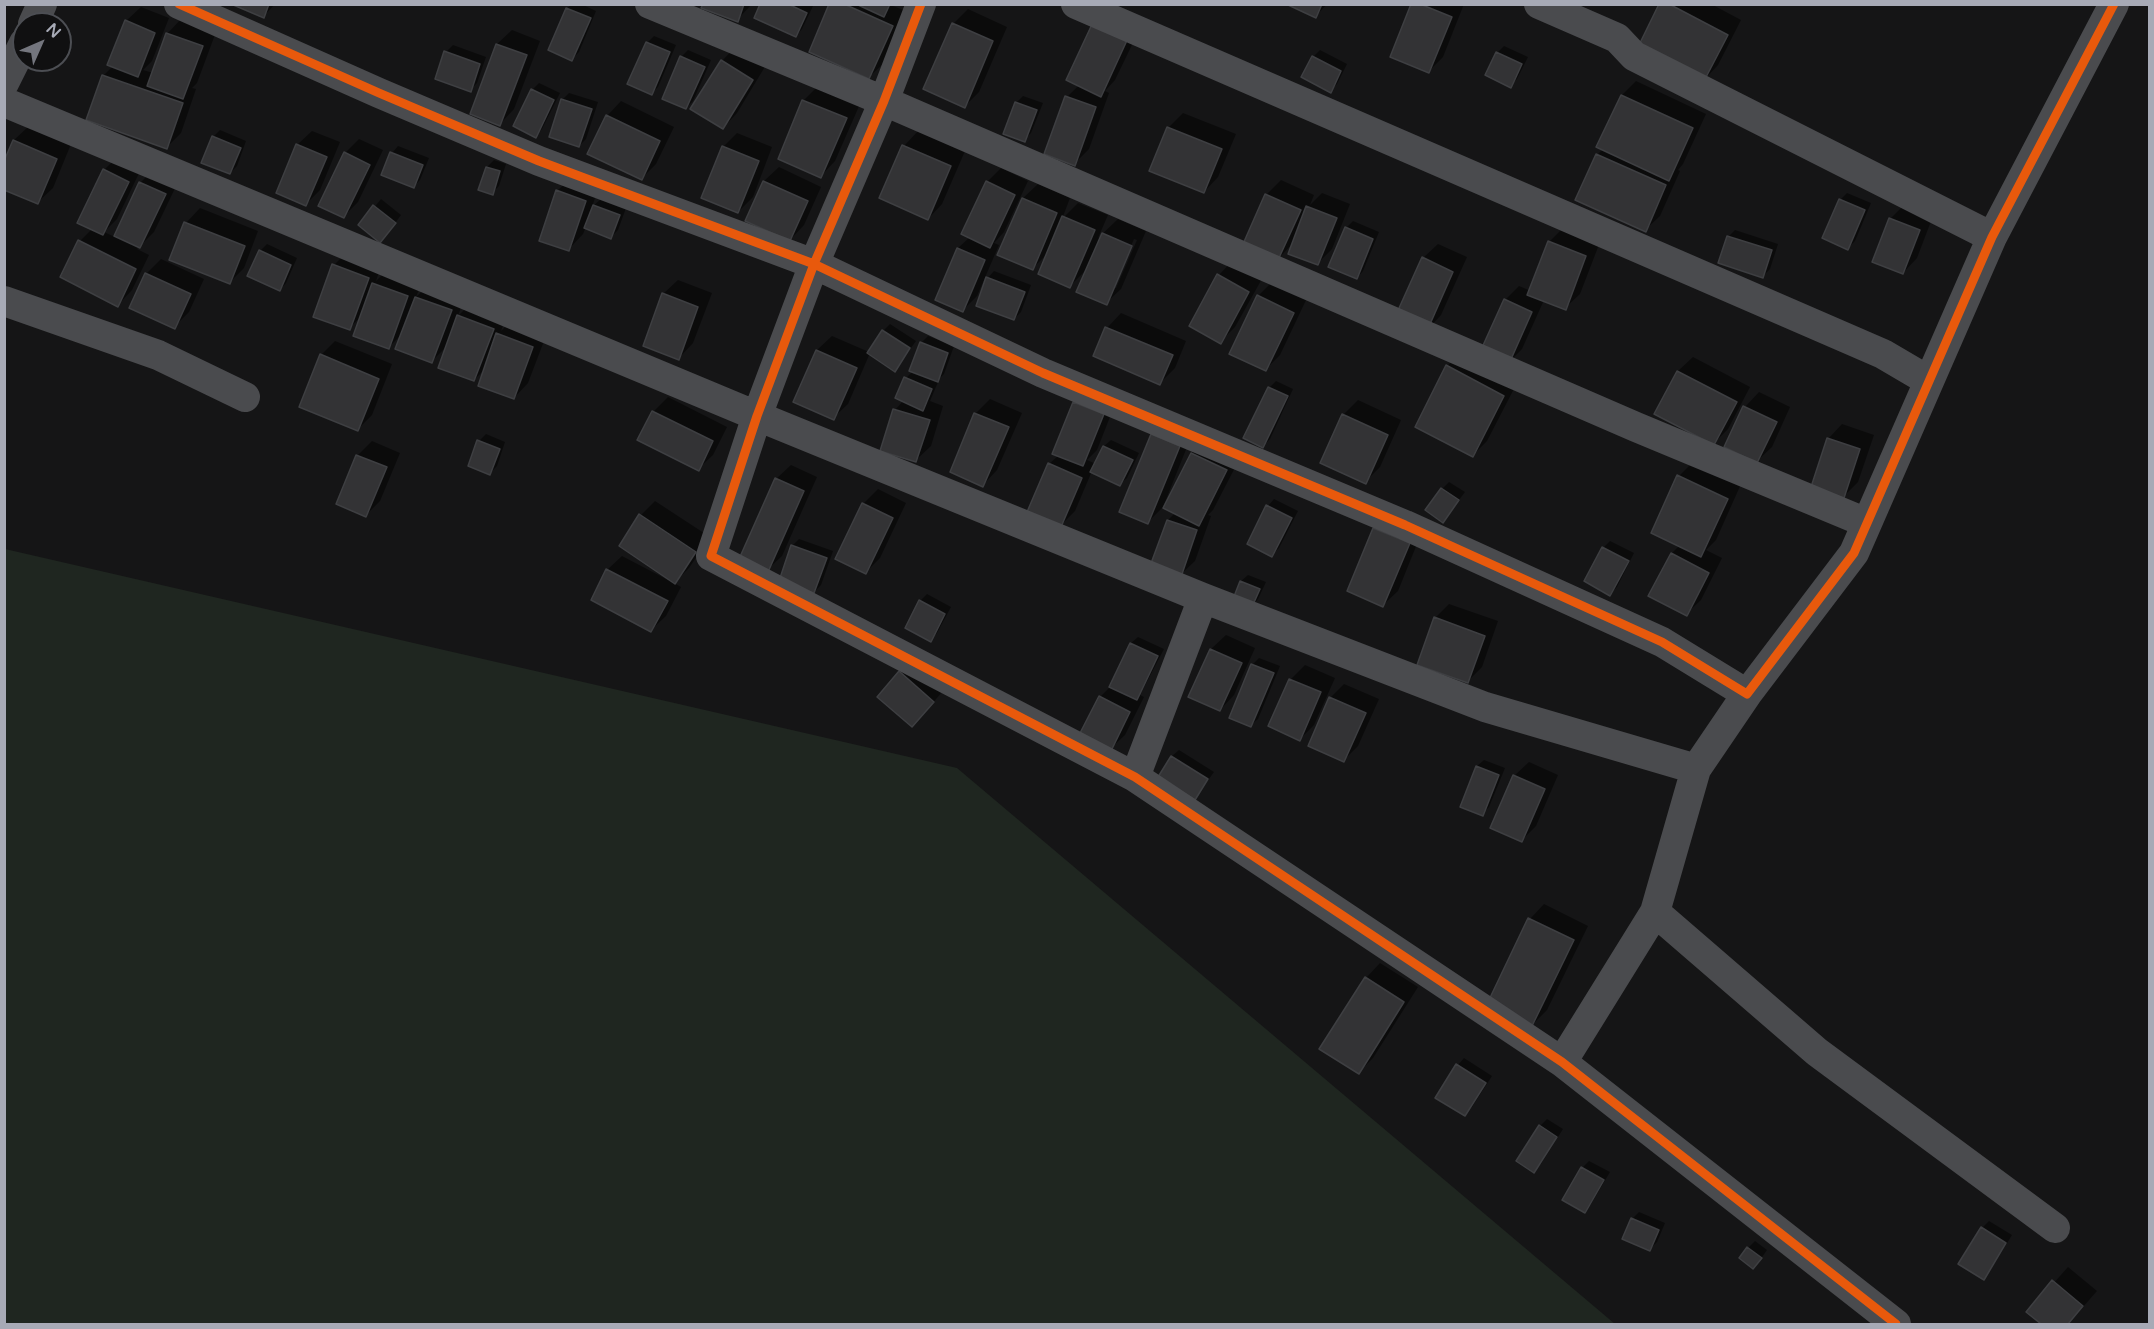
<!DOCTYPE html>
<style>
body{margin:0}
#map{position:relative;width:2154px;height:1329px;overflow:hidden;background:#151516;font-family:"Varela Round",sans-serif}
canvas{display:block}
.frame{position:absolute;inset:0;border:6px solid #a7aab6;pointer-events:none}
.north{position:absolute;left:12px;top:12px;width:60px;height:60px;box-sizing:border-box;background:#101011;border:2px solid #4c4e53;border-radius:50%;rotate:45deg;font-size:16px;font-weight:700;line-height:24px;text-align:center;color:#a7aab6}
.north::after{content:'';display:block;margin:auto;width:21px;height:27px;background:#74767e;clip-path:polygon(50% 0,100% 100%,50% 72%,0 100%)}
</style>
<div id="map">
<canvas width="2154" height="1329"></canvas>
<div class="frame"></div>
<div class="north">N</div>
</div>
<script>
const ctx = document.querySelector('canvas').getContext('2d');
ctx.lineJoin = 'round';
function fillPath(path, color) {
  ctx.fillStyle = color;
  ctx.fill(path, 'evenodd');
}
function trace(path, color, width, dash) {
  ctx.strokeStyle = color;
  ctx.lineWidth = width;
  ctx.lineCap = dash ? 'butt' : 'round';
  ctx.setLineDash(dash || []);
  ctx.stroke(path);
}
fillPath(new Path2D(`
 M 5,549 L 957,768 L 1615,1324 L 5,1324 Z`), '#1f2620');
fillPath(new Path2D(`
 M 234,4 L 275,4 L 263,17 Z
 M 571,4 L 581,4 L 596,11 L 579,52 L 572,59 L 567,9 Z
 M 704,4 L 752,4 L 737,20 Z
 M 761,4 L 810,4 L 813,6 L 802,29 L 796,36 Z
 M 831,4 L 895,4 L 893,6 L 906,11 L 884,63 L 869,77 Z
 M 1290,4 L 1327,4 L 1316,16 Z
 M 1412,4 L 1464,4 L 1443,57 L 1429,71 Z
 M 1661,4 L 1711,4 L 1741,20 L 1718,65 L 1704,80 Z
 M 141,7 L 169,18 L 152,61 L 143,70 L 153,73 L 167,34 L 181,19 L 216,32 L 197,83 L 192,88 L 196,89 L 181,133 L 167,147 L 103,76 L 113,66 L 126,21 Z
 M 968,9 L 1007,27 L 979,92 L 965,106 L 953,24 Z
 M 1143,22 L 1115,80 L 1105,91 L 1109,93 L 1089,149 L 1074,164 L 1067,97 Z
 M 512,30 L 540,41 L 514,109 L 500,124 L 472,113 L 497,44 Z
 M 654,36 L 676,45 L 658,87 L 651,94 L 647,43 Z
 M 453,45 L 486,57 L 477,83 L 470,90 L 446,52 Z
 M 736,46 L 766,65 L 737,113 L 723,128 L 722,61 Z
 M 1504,46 L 1528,57 L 1517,79 L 1510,86 L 1497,53 Z
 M 688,50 L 711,60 L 693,101 L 686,108 L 681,57 Z
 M 1320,50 L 1347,64 L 1337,84 L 1330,91 L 1303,76 L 1313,57 Z
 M 1636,81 L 1706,114 L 1683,164 L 1678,170 L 1680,171 L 1660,216 L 1645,230 L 1597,155 L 1603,149 L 1622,95 Z
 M 539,83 L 560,93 L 542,129 L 535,136 L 532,90 Z
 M 818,86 L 860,104 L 835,161 L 821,176 L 803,101 Z
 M 569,93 L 598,102 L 586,139 L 579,146 L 562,100 Z
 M 1023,96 L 1043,103 L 1031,133 L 1024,140 L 1016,103 Z
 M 621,101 L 674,127 L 656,164 L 642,178 L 607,116 Z
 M 1183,113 L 1236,134 L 1218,177 L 1204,192 L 1168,128 Z
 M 29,126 L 71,144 L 53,188 L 38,202 L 4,165 L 14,140 Z
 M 220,130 L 246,141 L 237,166 L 230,173 L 213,137 Z
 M 312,131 L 340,142 L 320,190 L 306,204 L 297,145 Z
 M 918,131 L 965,151 L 942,204 L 928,219 L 881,197 L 904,146 Z
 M 737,133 L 772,147 L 753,197 L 738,212 L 723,147 Z
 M 359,139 L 383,150 L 358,202 L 344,216 L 345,153 Z
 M 398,146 L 429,158 L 420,180 L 413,187 L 392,153 Z
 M 118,156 L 142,167 L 117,219 L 104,232 L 115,237 L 140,183 L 155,168 L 179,180 L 154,232 L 137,249 L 149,255 L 132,290 L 118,305 L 80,241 L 92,229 L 104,170 Z
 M 494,160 L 506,164 L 499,186 L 492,193 L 480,189 L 487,167 Z
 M 779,167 L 821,187 L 804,225 L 790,240 L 764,181 Z
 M 1001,168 L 1028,181 L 1004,232 L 994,243 L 999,245 L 977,296 L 963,310 L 958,248 L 970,237 L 987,182 Z
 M 572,177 L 599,186 L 592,207 L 601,199 L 626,208 L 618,230 L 611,237 L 586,227 L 583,234 L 569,249 L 557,191 Z
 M 1281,180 L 1314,195 L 1310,205 L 1322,193 L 1350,204 L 1332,249 L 1317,264 L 1294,242 L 1278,259 L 1266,195 Z
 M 1038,184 L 1070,198 L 1062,219 L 1078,203 L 1108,215 L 1098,238 L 1118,219 L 1146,231 L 1121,289 L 1106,303 L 1088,268 L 1070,286 L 1048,253 L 1033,268 L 1022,199 ZM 1134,239 L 1137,240 L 1116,288 L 1113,288 Z
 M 1847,193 L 1871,203 L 1855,241 L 1848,248 L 1840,200 Z
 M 381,199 L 401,215 L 387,234 L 360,225 Z
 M 1904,205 L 1933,216 L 1917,258 L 1903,273 L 1890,219 Z
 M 200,208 L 258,231 L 244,268 L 229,283 L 186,223 Z
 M 1353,221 L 1379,232 L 1363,271 L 1357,278 L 1346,228 Z
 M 1564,227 L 1600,242 L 1580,294 L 1565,308 L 1544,300 L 1522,349 L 1507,364 L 1505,300 L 1519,286 L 1531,291 L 1549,242 Z
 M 1735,230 L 1778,244 L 1770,269 L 1763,276 L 1728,237 Z
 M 267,244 L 297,258 L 286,283 L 280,290 L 260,251 Z
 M 1438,244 L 1467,257 L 1441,315 L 1427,330 L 1423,258 Z
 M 348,251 L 382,263 L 376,281 L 388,269 L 422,282 L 416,297 L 431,283 L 465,296 L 458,316 L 472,302 L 507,314 L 501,331 L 512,320 L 547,333 L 528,383 L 514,398 L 486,368 L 474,380 L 447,346 L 432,361 L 403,333 L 389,347 L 361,317 L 349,328 L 334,265 Z
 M 161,259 L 204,279 L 189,312 L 174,327 L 146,274 Z
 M 1233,260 L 1263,277 L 1235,327 L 1220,342 L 1191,325 L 1219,275 Z
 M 994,271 L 1031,285 L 1021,312 L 1014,319 L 986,280 Z
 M 678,280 L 712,293 L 693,343 L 679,358 L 663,294 Z
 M 1273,281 L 1307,298 L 1280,355 L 1265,370 L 1231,353 L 1258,296 Z
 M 1121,313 L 1186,341 L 1175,368 L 1160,383 L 1107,328 Z
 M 890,324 L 916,341 L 895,370 L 870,353 L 848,404 L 833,418 L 795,401 L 817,350 L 832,336 L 869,352 L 883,331 Z
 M 928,336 L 954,346 L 944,374 L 936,382 L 938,382 L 930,401 L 943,406 L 931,446 L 916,460 L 895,410 L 904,400 L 906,378 L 913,371 L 921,343 Z
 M 335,341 L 392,364 L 372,415 L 358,429 L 321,355 Z
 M 1462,352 L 1518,381 L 1487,441 L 1473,455 L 1447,366 Z
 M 1693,357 L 1750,387 L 1728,429 L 1714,443 L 1656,413 L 1678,371 Z
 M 1276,381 L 1293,389 L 1270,439 L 1263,446 L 1269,388 Z
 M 1089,388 L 1117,399 L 1097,450 L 1087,460 L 1096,464 L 1104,446 L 1111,440 L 1139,453 L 1127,478 L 1120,484 L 1092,471 L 1075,511 L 1061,525 L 1049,464 L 1059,455 L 1074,403 Z
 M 1759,392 L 1790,407 L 1772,447 L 1757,461 L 1745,407 Z
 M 668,397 L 727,427 L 713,455 L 698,469 L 653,412 Z
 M 990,399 L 1022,413 L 997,470 L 983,485 L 952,471 L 975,414 Z
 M 1358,400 L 1401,420 L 1380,467 L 1365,482 L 1343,415 Z
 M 1842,424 L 1874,435 L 1858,482 L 1844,496 L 1828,439 Z
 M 1193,432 L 1163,507 L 1148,522 L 1153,435 Z
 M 486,434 L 505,442 L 497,466 L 490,473 L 479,441 Z
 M 1207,439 L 1241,456 L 1213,510 L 1208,515 L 1211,516 L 1195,561 L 1180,575 L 1168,520 L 1175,513 L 1165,507 L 1192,453 Z
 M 372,441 L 400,453 L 380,501 L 366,515 L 357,456 Z
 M 1693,462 L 1741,484 L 1716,540 L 1706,550 L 1722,558 L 1701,600 L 1686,614 L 1672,553 L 1680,545 L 1679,476 Z
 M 791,465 L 817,477 L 782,556 L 767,570 L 776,479 Z
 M 1449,482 L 1465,492 L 1443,521 L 1442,489 Z
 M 878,489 L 906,503 L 880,558 L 866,572 L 837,558 L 863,504 Z
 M 1274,499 L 1298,511 L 1279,548 L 1272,555 L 1268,506 Z
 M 655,501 L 710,537 L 689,568 L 674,583 L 681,587 L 666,616 L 651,630 L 607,570 L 622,556 L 668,580 L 670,578 L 641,515 Z
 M 1389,514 L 1423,529 L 1398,591 L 1383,605 L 1374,529 Z
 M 799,539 L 833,551 L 821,585 L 814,592 L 792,546 Z
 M 1610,541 L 1634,553 L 1617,587 L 1610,594 L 1603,548 Z
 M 1248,575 L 1266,582 L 1258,599 L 1252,606 L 1241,581 Z
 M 927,594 L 951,607 L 937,633 L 931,640 L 920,601 Z
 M 1449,604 L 1498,621 L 1482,667 L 1468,681 L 1435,618 Z
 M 1226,635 L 1255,648 L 1234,695 L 1220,710 L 1190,696 L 1211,649 Z
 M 1138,637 L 1164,649 L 1140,695 L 1144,697 L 1125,735 L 1110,749 L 1081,735 L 1100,697 L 1112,685 L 1131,643 Z
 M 914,658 L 947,686 L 926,711 L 900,672 Z
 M 1259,658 L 1280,666 L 1258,719 L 1251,725 L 1252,665 Z
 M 1305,665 L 1335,678 L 1314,725 L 1300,739 L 1270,726 L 1291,679 Z
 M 1344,684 L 1379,699 L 1358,746 L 1343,761 L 1330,698 Z
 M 1179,750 L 1214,772 L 1195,798 L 1160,776 L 1172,756 Z
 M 1484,760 L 1505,768 L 1489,807 L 1482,814 L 1477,766 Z
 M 1529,762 L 1558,775 L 1536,826 L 1522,840 L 1514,776 Z
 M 1544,904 L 1588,926 L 1547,1010 L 1532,1025 L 1489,1003 L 1530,919 Z
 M 1380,963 L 1418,987 L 1373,1058 L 1359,1072 L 1366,978 Z
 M 1464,1058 L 1492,1076 L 1472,1107 L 1465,1114 L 1458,1065 Z
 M 1547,1119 L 1563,1129 L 1541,1164 L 1534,1171 L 1518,1161 L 1540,1126 Z
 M 1589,1161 L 1610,1172 L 1591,1204 L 1585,1211 L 1564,1199 L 1582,1168 Z
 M 1639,1212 L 1665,1223 L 1657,1242 L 1650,1249 L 1632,1219 Z
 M 1989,1221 L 2012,1235 L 1990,1271 L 1983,1278 L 1982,1228 Z
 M 1755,1241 L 1767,1250 L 1760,1260 L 1748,1248 Z
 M 2068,1267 L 2097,1291 L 2068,1324 L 2043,1324 L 2028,1312 Z`), '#0007');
const building = new Path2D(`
 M 231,4 L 269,4 L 264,18 Z
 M 703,4 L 744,4 L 738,22 L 701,8 Z
 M 760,4 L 788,4 L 807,13 L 796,37 L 754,18 Z
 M 829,4 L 844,4 L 893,26 L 869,79 L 809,52 Z
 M 856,4 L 890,4 L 884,17 Z
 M 1286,4 L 1322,4 L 1316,18 Z
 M 1411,4 L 1420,4 L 1452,17 L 1429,73 L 1390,57 Z
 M 1659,4 L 1669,4 L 1728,35 L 1704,81 L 1638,47 Z
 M 566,8 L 591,18 L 572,61 L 548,50 Z
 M 125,20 L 155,33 L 138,77 L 107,65 Z
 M 1094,20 L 1129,36 L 1101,97 L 1066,80 Z
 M 952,23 L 993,41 L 965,108 L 923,89 Z
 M 166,33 L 203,46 L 183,99 L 147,86 Z
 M 646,42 L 670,52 L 652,95 L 627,84 Z
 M 496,44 L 527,55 L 500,126 L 470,114 Z
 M 444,51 L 480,64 L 471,92 L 435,79 Z
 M 1496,52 L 1522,64 L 1511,88 L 1485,75 Z
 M 680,56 L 705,67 L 686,109 L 662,99 Z
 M 1312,56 L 1341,71 L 1331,93 L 1301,77 Z
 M 721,60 L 753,80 L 723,129 L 690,109 Z
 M 102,75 L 183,103 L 167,149 L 86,120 Z
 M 531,89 L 554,100 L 536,138 L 513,126 Z
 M 1621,95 L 1693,128 L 1669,181 L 1596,147 Z
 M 1065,96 L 1096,107 L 1075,166 L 1044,154 Z
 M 561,99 L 592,109 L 579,147 L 549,137 Z
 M 802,100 L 847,118 L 821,178 L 778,159 Z
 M 1015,102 L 1037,110 L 1025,142 L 1003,134 Z
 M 606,115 L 660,141 L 642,180 L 587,154 Z
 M 1167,127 L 1222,149 L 1204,193 L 1149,171 Z
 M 212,136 L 241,148 L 230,174 L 201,163 Z
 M 13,140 L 57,159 L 38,204 L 4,190 L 4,161 Z
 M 296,144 L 327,157 L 306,206 L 276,193 Z
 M 902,145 L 951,166 L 928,220 L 879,198 Z
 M 722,146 L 759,161 L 738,213 L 701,198 Z
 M 344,152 L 370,165 L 344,218 L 318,206 Z
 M 390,152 L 423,165 L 414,188 L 381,175 Z
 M 1596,154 L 1666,185 L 1646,232 L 1575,200 Z
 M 486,167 L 500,171 L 493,195 L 478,190 Z
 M 103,169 L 129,182 L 103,235 L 77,223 Z
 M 763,181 L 808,201 L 790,241 L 745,221 Z
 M 986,181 L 1015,195 L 990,248 L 961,234 Z
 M 139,182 L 166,194 L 140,248 L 114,236 Z
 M 556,190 L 586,201 L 569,251 L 539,241 Z
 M 1265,194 L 1301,210 L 1278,260 L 1243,244 Z
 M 1022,198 L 1057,213 L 1033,270 L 997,255 Z
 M 1839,199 L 1865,210 L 1848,250 L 1822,238 Z
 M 373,205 L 396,223 L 380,243 L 358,225 Z
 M 593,205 L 620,215 L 611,239 L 584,228 Z
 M 1306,206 L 1337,218 L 1318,265 L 1288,254 Z
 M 1062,216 L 1095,230 L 1070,288 L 1038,274 Z
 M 1889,218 L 1920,230 L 1903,274 L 1872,262 Z
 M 184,222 L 245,246 L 230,284 L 169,260 Z
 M 1345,227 L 1373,239 L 1357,279 L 1328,267 Z
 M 1102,233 L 1132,246 L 1107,305 L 1076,292 Z
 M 1727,236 L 1772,250 L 1763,278 L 1718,263 Z
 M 78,240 L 136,269 L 118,307 L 60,277 Z
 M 1548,241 L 1586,256 L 1566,310 L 1527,295 Z
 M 957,248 L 985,260 L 963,312 L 935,300 Z
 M 259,250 L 291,265 L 280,291 L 247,276 Z
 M 1422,257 L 1453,272 L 1427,331 L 1395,317 Z
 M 332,264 L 369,278 L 350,330 L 313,317 Z
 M 145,273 L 191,294 L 175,329 L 129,308 Z
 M 1217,274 L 1249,292 L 1221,344 L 1189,326 Z
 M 986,277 L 1025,292 L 1014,320 L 976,306 Z
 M 372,283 L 408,296 L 389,349 L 353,336 Z
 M 662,293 L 698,307 L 679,360 L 643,346 Z
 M 1257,295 L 1294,313 L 1266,371 L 1229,354 Z
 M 415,297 L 452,310 L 432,363 L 395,349 Z
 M 1504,299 L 1532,312 L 1508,366 L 1480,352 Z
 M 457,315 L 494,329 L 474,381 L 438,368 Z
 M 1105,327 L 1173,355 L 1160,385 L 1093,356 Z
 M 882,330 L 910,348 L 895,372 L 867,353 Z
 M 496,333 L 533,347 L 514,399 L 478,386 Z
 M 920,342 L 948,353 L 938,382 L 909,371 Z
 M 816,350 L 857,368 L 834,420 L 793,402 Z
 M 320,354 L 379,379 L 358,431 L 299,407 Z
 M 1446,365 L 1504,396 L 1473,457 L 1415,427 Z
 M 1677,371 L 1737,402 L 1714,445 L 1654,414 Z
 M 904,377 L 932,389 L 923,411 L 895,398 Z
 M 1268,387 L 1288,396 L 1263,448 L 1243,438 Z
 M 1073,402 L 1104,414 L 1083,466 L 1052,454 Z
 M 1743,406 L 1777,422 L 1757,463 L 1724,447 Z
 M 893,409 L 930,420 L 916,462 L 880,451 Z
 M 652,411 L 713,441 L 699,471 L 637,440 Z
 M 974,413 L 1009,427 L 983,487 L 950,472 Z
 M 1342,414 L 1388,435 L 1366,484 L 1320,463 Z
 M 1151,434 L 1180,446 L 1148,524 L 1119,512 Z
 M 1827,438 L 1860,449 L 1844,498 L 1811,487 Z
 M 477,440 L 500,449 L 490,475 L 468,466 Z
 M 1103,446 L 1133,460 L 1120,486 L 1090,472 Z
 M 1191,453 L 1227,470 L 1199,526 L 1163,508 Z
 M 356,455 L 387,467 L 366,517 L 336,504 Z
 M 1048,463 L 1082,478 L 1061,527 L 1027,512 Z
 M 1677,475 L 1728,499 L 1701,557 L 1651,533 Z
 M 775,478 L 804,491 L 768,572 L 739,559 Z
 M 1441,488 L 1459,500 L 1443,523 L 1425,510 Z
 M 862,503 L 893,518 L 866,574 L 835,559 Z
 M 1266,505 L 1292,518 L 1272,557 L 1247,544 Z
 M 639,514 L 696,552 L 675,584 L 619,546 Z
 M 1167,520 L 1197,530 L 1181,577 L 1150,566 Z
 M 1373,528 L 1410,543 L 1383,607 L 1347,591 Z
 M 791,545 L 827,558 L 814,593 L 779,581 Z
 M 1602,547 L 1629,561 L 1610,596 L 1584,581 Z
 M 1671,553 L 1709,573 L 1687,616 L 1648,596 Z
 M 606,569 L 668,601 L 651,632 L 591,600 Z
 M 1240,581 L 1260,589 L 1252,607 L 1233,599 Z
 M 919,600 L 945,614 L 931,642 L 905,628 Z
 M 1434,617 L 1485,636 L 1468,683 L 1417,665 Z
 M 1130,643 L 1158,656 L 1137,700 L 1109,687 Z
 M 1210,649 L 1242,663 L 1220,711 L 1188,697 Z
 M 1251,664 L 1274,673 L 1251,727 L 1229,718 Z
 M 899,671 L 934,702 L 912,727 L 877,697 Z
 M 1289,679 L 1321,692 L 1300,741 L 1268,726 Z
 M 1099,696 L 1130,712 L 1111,751 L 1079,735 Z
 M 1329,697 L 1366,713 L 1344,762 L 1308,746 Z
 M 1171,756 L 1208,779 L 1195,800 L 1158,777 Z
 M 1476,766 L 1499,775 L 1483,816 L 1460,807 Z
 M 1513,775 L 1545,789 L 1522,842 L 1490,828 Z
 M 1528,918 L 1574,940 L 1532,1026 L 1487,1004 Z
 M 1365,977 L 1404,1002 L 1359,1074 L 1319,1049 Z
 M 1456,1064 L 1486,1083 L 1465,1116 L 1435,1098 Z
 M 1539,1125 L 1557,1137 L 1534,1173 L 1516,1161 Z
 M 1581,1167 L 1604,1180 L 1585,1213 L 1562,1200 Z
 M 1631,1218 L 1659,1230 L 1650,1251 L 1622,1239 Z
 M 1981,1227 L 2006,1243 L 1984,1280 L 1958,1264 Z
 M 1747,1247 L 1762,1258 L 1753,1269 L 1739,1258 Z
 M 2052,1280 L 2083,1306 L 2068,1324 L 2041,1324 L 2026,1312 Z`);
fillPath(building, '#333335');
trace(building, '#3e3f42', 1.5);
trace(new Path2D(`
 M 179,4 L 379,93 L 539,161 L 814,264 L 1043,373 L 1405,525 L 1662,642 L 1747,694 L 1854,553 L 1992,237 L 2114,4
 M 650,4 L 884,101 L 1636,427 L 1867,523
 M 921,4 L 884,101 L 814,264 L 757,416 L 711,556 L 1135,777 L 1562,1062 L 1896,1324
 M 1076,4 L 1883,354 L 1929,381
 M 1539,4 L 1617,38 L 1634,56 L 1992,237
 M 33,24 L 42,4
 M 4,83 L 24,43
 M 4,102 L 757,416 L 1203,598 L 1485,707 L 1696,769
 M 4,301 L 158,355 L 245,397
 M 1135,777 L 1203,598
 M 1655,912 L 1817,1052 L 2055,1228
 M 1562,1062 L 1655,912 L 1696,769 L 1747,694`), '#4a4b4e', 30);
trace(new Path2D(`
 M 179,4 L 379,93 L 539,161 L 814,264 L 1043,373 L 1405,525 L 1662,642 L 1747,694 L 1854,553 L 1992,237 L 2114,4
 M 921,4 L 884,101 L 814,264 L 757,416 L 711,556 L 1135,777 L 1562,1062 L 1896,1324`), '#e8590c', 9);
</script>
